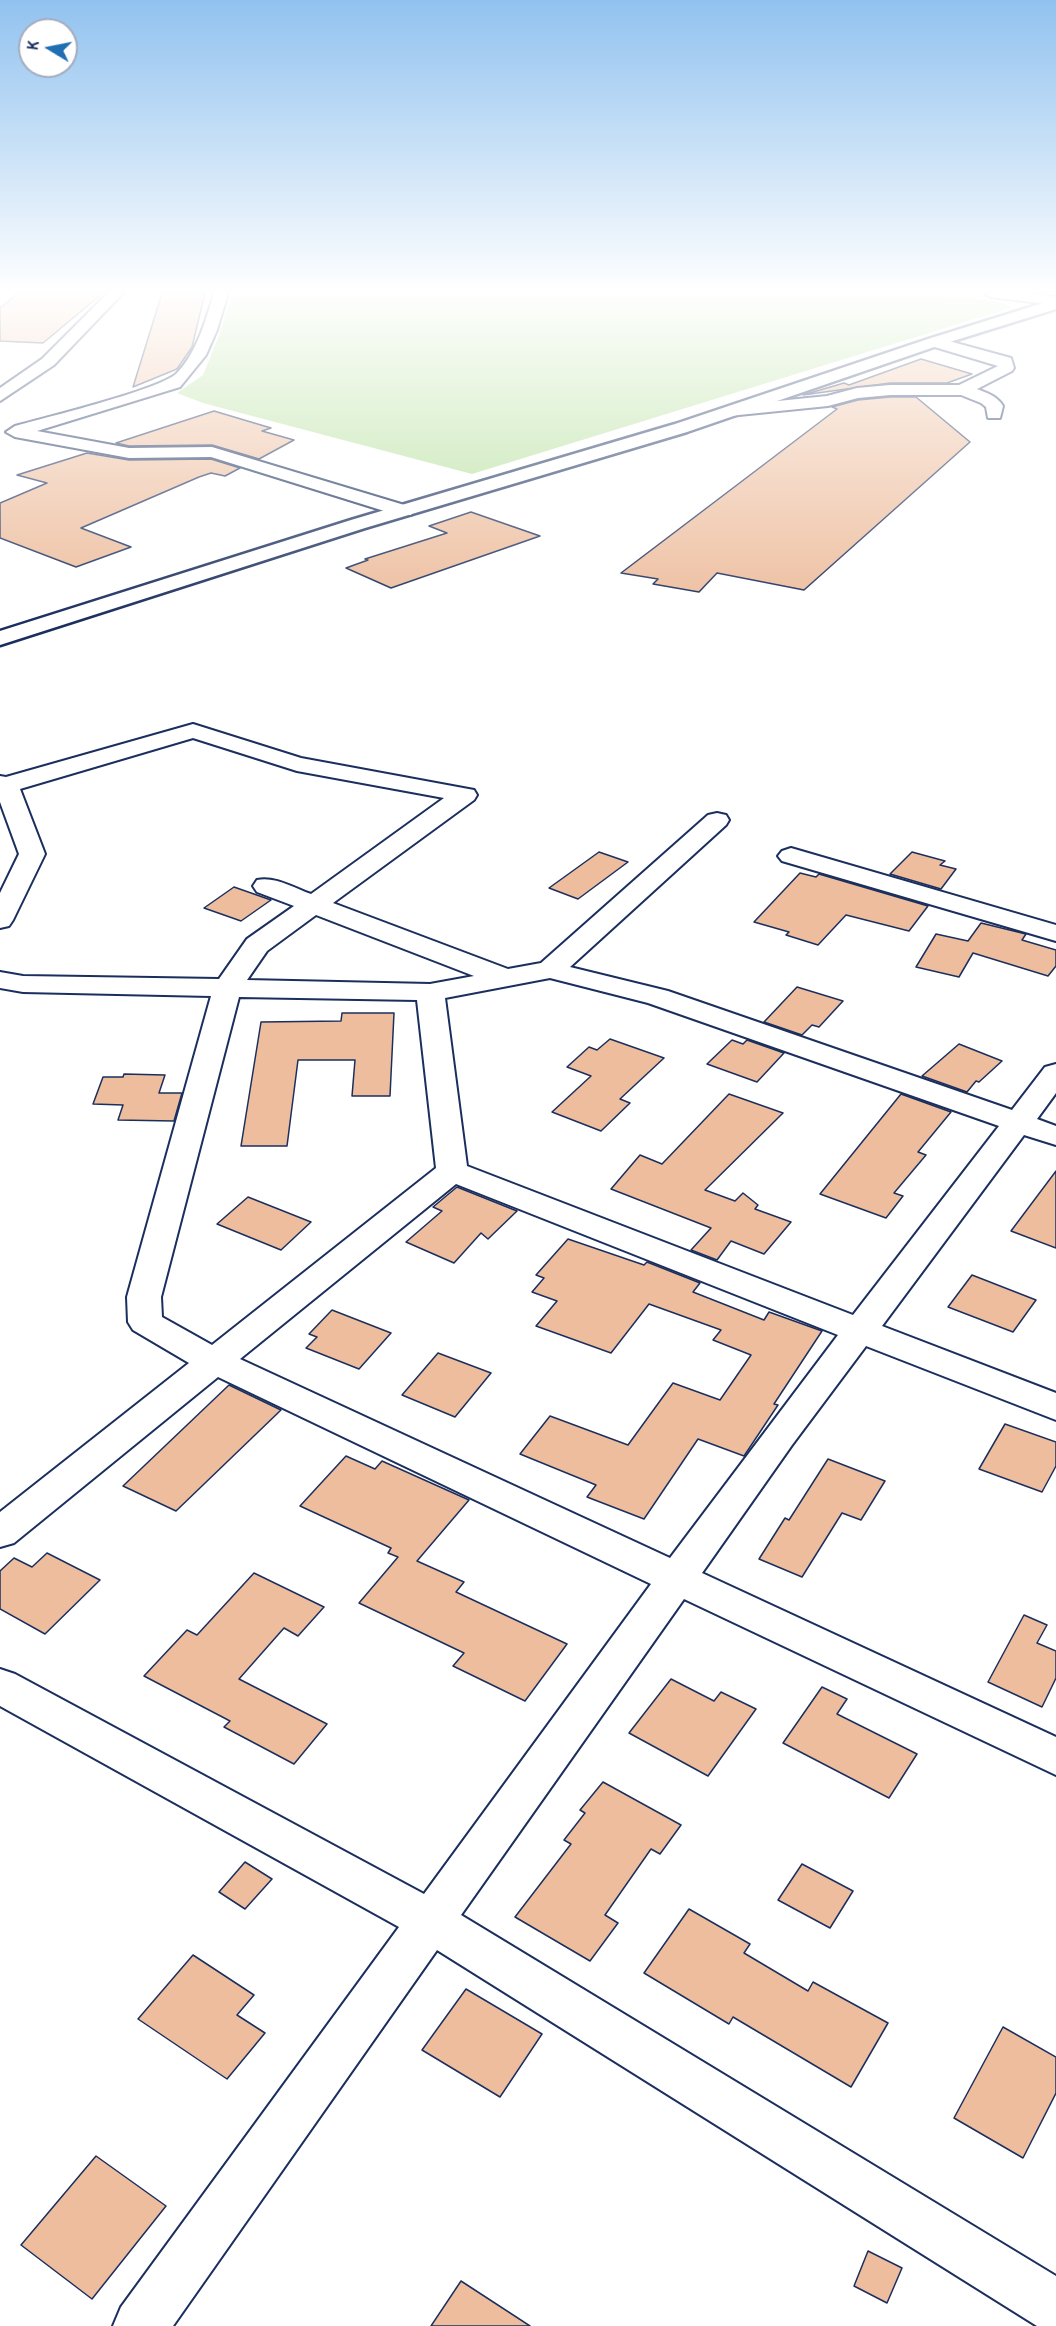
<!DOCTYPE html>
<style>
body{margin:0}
#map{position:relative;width:1056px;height:2326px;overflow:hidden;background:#fff;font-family:"Patrick Hand",sans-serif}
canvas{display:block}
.north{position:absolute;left:18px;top:18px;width:60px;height:60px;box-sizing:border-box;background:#fff;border:2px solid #a4acbf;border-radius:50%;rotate:280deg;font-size:16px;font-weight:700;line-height:24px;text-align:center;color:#1b2f5e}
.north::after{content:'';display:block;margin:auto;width:21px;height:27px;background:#1f6fb2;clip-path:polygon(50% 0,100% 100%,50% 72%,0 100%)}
</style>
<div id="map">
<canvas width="1056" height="2326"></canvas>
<div class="north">K</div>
</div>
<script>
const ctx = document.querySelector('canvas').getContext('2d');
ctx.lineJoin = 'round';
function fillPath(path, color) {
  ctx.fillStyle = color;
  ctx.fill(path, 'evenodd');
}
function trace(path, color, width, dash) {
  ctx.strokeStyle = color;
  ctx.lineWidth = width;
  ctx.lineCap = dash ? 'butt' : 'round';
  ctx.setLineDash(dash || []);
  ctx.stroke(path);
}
fillPath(new Path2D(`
 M 232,293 L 901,293 L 992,300 L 1013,307 L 472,474 L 203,403 L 177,393 L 203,375 L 219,336 Z`), '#b6df9c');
const building = new Path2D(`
 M 18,293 L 103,293 L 43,343 L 0,341 L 0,308 Z
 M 162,293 L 205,293 L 192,347 L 177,369 L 133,387 Z
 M 921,359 L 972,374 L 947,383 L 890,383 L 803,395 L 844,383 L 849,385 Z
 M 890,397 L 916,397 L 970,442 L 804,590 L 717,573 L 699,592 L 653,584 L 658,579 L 621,573 L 837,409 L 832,407 L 858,400 Z
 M 214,411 L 271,428 L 262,431 L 294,440 L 259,459 L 212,445 L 129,446 L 116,443 Z
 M 87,453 L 129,460 L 211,459 L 240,468 L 225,476 L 211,473 L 199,477 L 81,528 L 131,547 L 76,567 L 0,538 L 0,503 L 47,483 L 17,475 Z
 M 471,512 L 540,536 L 391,588 L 346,568 L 368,560 L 365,559 L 447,533 L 429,526 Z
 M 599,852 L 628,862 L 578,899 L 549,888 Z
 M 912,852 L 945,861 L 940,865 L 956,869 L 941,889 L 890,874 Z
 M 800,873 L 816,877 L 819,874 L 928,906 L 909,931 L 846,915 L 818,945 L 786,935 L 789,932 L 754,922 Z
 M 234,887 L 271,900 L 241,921 L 204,908 Z
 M 981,923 L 1026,934 L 1022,940 L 1056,950 L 1056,966 L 1048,976 L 973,953 L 959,977 L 916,967 L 936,934 L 968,941 Z
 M 797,987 L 843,1001 L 819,1027 L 812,1025 L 802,1035 L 764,1022 Z
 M 342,1013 L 394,1013 L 390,1096 L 352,1096 L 355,1060 L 298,1060 L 287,1146 L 241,1146 L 261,1022 L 341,1021 Z
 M 610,1039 L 664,1058 L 620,1099 L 630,1103 L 601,1131 L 552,1112 L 591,1076 L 567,1067 L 589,1047 L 597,1050 Z
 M 732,1040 L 743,1044 L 747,1040 L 784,1053 L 757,1082 L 707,1064 Z
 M 959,1044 L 1002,1061 L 979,1082 L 976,1081 L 967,1092 L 922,1076 Z
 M 124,1074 L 165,1075 L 159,1093 L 182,1093 L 174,1121 L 118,1120 L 123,1105 L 93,1104 L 103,1077 L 123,1077 Z
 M 729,1094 L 783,1113 L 705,1190 L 735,1201 L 743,1193 L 758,1205 L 755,1209 L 791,1222 L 764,1254 L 731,1241 L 717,1260 L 691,1250 L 711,1228 L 611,1189 L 640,1155 L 662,1164 Z
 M 901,1094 L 951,1112 L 918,1152 L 926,1155 L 894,1193 L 903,1196 L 886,1218 L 820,1194 Z
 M 1056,1171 L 1056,1248 L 1011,1231 Z
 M 457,1187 L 517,1211 L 488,1239 L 481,1233 L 454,1263 L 406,1242 L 442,1211 L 433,1207 Z
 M 248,1197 L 311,1222 L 281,1250 L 217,1224 Z
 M 568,1239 L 644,1265 L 647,1262 L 700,1283 L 693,1292 L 764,1320 L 769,1312 L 822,1331 L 774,1404 L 778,1405 L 744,1456 L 698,1439 L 644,1519 L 587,1497 L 596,1485 L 520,1454 L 550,1416 L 628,1445 L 673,1383 L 720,1400 L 751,1355 L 713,1340 L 721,1330 L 649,1304 L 611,1353 L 536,1326 L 557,1301 L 532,1292 L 544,1278 L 536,1275 Z
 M 972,1275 L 1036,1300 L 1013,1332 L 948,1307 Z
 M 332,1310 L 391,1333 L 359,1369 L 306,1348 L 317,1337 L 309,1334 Z
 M 438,1353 L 491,1373 L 455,1417 L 402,1395 Z
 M 229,1385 L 281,1410 L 176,1511 L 123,1486 Z
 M 1005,1424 L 1056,1442 L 1056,1466 L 1042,1492 L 979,1469 Z
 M 346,1456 L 375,1469 L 382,1461 L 469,1500 L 417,1561 L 464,1582 L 456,1592 L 567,1644 L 525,1701 L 453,1666 L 464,1653 L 359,1603 L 398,1557 L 388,1553 L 391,1548 L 300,1506 Z
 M 828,1459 L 885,1481 L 861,1520 L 842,1513 L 802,1577 L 759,1559 L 785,1518 L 789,1520 Z
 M 47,1553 L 100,1580 L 45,1634 L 0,1609 L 0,1571 L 14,1558 L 32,1567 Z
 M 254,1573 L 324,1607 L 298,1636 L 284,1628 L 239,1679 L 327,1724 L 294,1764 L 224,1727 L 230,1721 L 144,1676 L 187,1630 L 197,1635 Z
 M 1024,1615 L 1047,1625 L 1037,1643 L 1056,1651 L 1056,1678 L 1042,1707 L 988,1682 Z
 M 671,1679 L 714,1701 L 721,1692 L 756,1709 L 708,1776 L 629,1733 Z
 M 822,1687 L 847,1699 L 837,1714 L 917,1754 L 889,1798 L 783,1743 Z
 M 603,1782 L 681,1825 L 660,1854 L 651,1849 L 605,1915 L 618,1923 L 590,1961 L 515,1917 L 571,1844 L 564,1840 L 585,1813 L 580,1810 Z
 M 245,1862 L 272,1879 L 245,1909 L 219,1892 Z
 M 802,1864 L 853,1891 L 830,1928 L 778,1900 Z
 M 689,1909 L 750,1944 L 744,1953 L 808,1991 L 813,1982 L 888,2023 L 851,2087 L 733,2017 L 729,2024 L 644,1973 Z
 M 193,1955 L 254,1995 L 237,2015 L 265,2033 L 227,2079 L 138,2019 Z
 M 466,1989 L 542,2034 L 500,2097 L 422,2050 Z
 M 1003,2027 L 1056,2057 L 1056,2093 L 1023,2158 L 954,2118 Z
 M 96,2156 L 166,2206 L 92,2299 L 21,2245 Z
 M 868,2251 L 902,2268 L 887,2303 L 854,2286 Z
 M 461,2281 L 530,2326 L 431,2326 Z`);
fillPath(building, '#edbd9d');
trace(building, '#1b2f5e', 1.5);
const minor = new Path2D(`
 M 108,293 L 123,293 L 54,365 L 0,401 L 0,388 L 42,359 Z
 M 214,293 L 228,293 L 217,330 L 206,355 L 180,387 L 37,431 L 129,448 L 212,447 L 411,507 L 413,511 L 411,515 L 397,515 L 211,457 L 129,458 L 15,437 L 6,432 L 15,426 C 44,418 162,389 177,373 C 197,352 206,320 214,293 Z
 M 984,293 L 1027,293 L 1056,297 L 1056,305 L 991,297 Z
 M 934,337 L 1011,358 L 1014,368 L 1012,371 L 977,389 C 987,393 997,396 1003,406 L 1000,418 L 988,418 L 986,407 L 981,403 L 961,395 L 890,395 L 858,398 L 828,406 L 729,416 L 721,411 L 729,406 L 827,396 L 857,388 L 890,385 L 959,385 L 998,366 L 928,345 L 926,342 Z
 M 193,724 L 301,758 L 474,790 L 477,795 L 474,800 L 333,903 L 508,969 L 541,963 L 708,815 L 717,813 L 726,815 L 729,820 L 726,825 L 570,967 L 668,991 L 1012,1110 L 1045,1067 L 1056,1064 L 1056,1093 L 1037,1119 L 1056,1126 L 1056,1145 L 1024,1135 L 882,1326 L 1056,1393 L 1056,1420 L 866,1346 L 792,1445 L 702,1573 L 1056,1737 L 1056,1775 L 684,1599 L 461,1915 L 1056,2276 L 1056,2326 L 1037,2326 L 437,1950 L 173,2326 L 113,2326 L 121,2307 L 399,1927 L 0,1706 L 0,1669 L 15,1674 L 424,1894 L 651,1584 L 218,1377 L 14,1543 L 0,1547 L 0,1512 L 189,1363 L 133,1330 L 128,1322 L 127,1297 L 211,996 L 23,992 L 0,988 L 0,972 L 23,976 L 219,979 L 247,939 L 294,906 L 257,892 L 253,886 L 257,880 C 275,876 294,888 311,894 L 444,798 L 297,771 L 193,738 L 20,789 L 45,854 L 13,920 L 9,926 L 0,928 L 0,893 L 19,854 L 0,802 L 0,776 L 6,777 ZM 316,915 L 474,976 L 430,984 L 247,980 L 267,951 ZM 550,978 L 648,1003 L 999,1126 L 853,1315 L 467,1166 L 445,998 ZM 239,997 L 417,1000 L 436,1168 L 212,1345 L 162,1317 L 161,1297 ZM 456,1184 L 838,1335 L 670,1558 L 240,1359 Z
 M 791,848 L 1056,925 L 1056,941 L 782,861 L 778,856 L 782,851 Z`);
const secondary = new Path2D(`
 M 1056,299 L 1056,309 L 940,345 L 687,432 L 365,528 L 0,645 L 0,631 L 351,520 L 675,424 L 928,339 Z`);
trace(minor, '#1b2f5e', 4);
trace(secondary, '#1b2f5e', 5);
fillPath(minor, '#fff');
fillPath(secondary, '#fff');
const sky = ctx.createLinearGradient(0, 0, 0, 619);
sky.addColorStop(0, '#91c2ef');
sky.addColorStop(0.47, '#fff');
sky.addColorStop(1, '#ffffff00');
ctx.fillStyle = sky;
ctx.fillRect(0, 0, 1056, 619);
</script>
